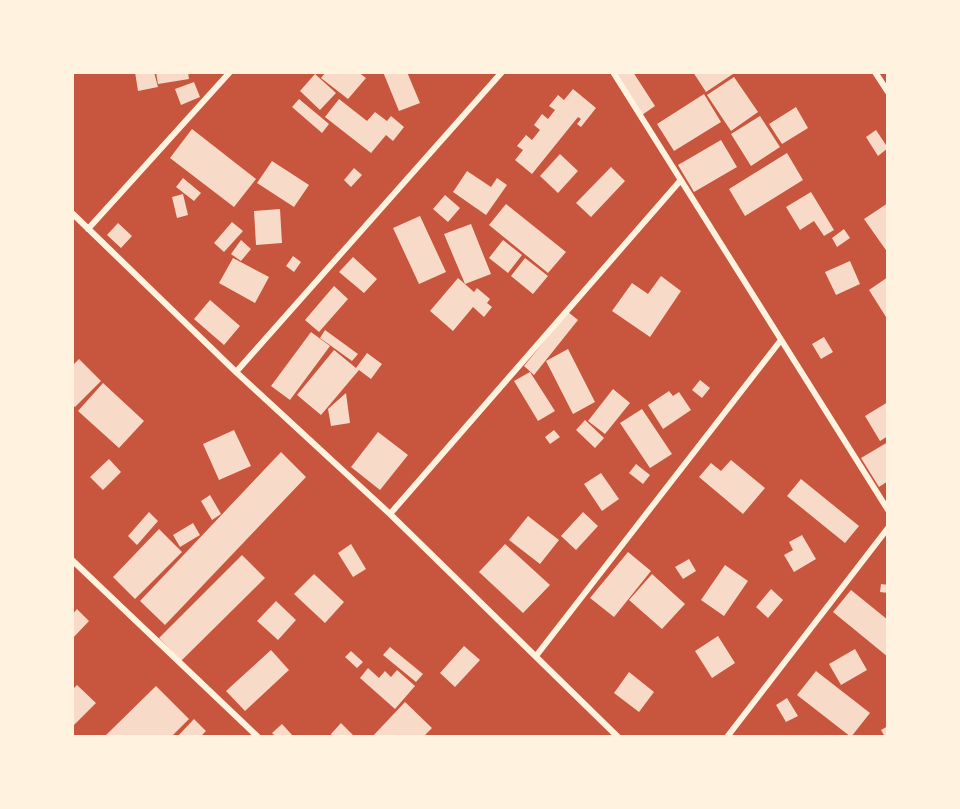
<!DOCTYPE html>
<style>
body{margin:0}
#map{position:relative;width:960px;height:809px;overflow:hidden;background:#c8553d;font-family:"PT Serif",serif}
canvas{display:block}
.frame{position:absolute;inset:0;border:74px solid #fff3e0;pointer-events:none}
</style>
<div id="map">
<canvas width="960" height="809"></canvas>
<div class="frame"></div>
</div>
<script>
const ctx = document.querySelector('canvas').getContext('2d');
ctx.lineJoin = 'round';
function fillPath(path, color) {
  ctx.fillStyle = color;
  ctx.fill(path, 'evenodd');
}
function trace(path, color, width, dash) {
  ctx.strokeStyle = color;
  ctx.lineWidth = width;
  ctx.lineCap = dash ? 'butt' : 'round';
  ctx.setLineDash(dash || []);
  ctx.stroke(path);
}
fillPath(new Path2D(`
 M 135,72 L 154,72 L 158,87 L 138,91 Z
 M 156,72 L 188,72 L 189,79 L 158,84 Z
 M 326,72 L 358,72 L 366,78 L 348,99 L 321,78 Z
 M 383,72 L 407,72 L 420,103 L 399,111 Z
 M 615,72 L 633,72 L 655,106 L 642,115 Z
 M 693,72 L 732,72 L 733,74 L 706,92 Z
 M 315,74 L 336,93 L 320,110 L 300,91 Z
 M 734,77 L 758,112 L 731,131 L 707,95 Z
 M 194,82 L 200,97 L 181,105 L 175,89 Z
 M 573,89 L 596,108 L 581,127 L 577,124 L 581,119 L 578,117 L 532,174 L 515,160 L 523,150 L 517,146 L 526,135 L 532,140 L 540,130 L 534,125 L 542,114 L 548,119 L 555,110 L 549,106 L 558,95 L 564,100 Z
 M 704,94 L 721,122 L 674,151 L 657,124 Z
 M 299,99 L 329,124 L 322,133 L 292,107 Z
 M 339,99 L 367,121 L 375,112 L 387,121 L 391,116 L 404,127 L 393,141 L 386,135 L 371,153 L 325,117 Z
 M 796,107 L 808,128 L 782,144 L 769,124 Z
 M 760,116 L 780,147 L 751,166 L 731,134 Z
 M 192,129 L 256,179 L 234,207 L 170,158 Z
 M 876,130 L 888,148 L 878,156 L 866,137 Z
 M 721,140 L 737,167 L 694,192 L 678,165 Z
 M 787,153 L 803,180 L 745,216 L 729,189 Z
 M 560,154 L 578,171 L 558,193 L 540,176 Z
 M 272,161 L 309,185 L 294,207 L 257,183 Z
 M 611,167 L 625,181 L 591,217 L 576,203 Z
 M 354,168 L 362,175 L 351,187 L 344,180 Z
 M 467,171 L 491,187 L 497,178 L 507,185 L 486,215 L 453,192 Z
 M 183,178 L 201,193 L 194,201 L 176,187 Z
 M 811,192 L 834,230 L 824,236 L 814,221 L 800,230 L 786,207 Z
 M 183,194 L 188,215 L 177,218 L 172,197 Z
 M 445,195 L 460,208 L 448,222 L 433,209 Z
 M 888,203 L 888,253 L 864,219 Z
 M 506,204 L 566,252 L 548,273 L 489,225 Z
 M 280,209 L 282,243 L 256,245 L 254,211 Z
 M 420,216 L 446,272 L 419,284 L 393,228 Z
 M 232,222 L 243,231 L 224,252 L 214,243 Z
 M 118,223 L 132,236 L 121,248 L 107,235 Z
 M 471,224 L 491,274 L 465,284 L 444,234 Z
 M 844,229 L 850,238 L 837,247 L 832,238 Z
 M 241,240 L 251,249 L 241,261 L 231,254 Z
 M 503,240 L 522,255 L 508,273 L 489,258 Z
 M 293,256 L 301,262 L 294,272 L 286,266 Z
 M 353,257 L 377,279 L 364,293 L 339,272 Z
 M 233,258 L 269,277 L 255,303 L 219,283 Z
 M 525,258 L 548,276 L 533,294 L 511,276 Z
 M 850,261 L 860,284 L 836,295 L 825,272 Z
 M 661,276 L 681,291 L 650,337 L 612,311 L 632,283 L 648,294 Z
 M 888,277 L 888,316 L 886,317 L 869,290 Z
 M 458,278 L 474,292 L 477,288 L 490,299 L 487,303 L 492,307 L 484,317 L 473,307 L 453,331 L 430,311 Z
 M 334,286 L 348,299 L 319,332 L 305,320 Z
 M 210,300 L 240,326 L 224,345 L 194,319 Z
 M 568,312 L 578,320 L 534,375 L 524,366 Z
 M 325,330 L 358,354 L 352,361 L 320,338 Z
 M 311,332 L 330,346 L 290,400 L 271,386 Z
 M 824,337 L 833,352 L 821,359 L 812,344 Z
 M 568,349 L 595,402 L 573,414 L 546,361 Z
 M 334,350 L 356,368 L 367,353 L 382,364 L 371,379 L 359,370 L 321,415 L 297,395 Z
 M 79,359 L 101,381 L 75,407 L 72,404 L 72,366 Z
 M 530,372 L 555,411 L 538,421 L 514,381 Z
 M 700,380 L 710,388 L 702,398 L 692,390 Z
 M 103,383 L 144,421 L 119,448 L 78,411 Z
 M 613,389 L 630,403 L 605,434 L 588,421 Z
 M 669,391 L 673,396 L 679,392 L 691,410 L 663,429 L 648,405 Z
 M 346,393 L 350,423 L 331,426 L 328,409 Z
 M 888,402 L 888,436 L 880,441 L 865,416 Z
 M 642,409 L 672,454 L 650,468 L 620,423 Z
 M 585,420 L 604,438 L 595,448 L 576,430 Z
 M 234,430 L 251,466 L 219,480 L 203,444 Z
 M 554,430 L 560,437 L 550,444 L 545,437 Z
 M 378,432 L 408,455 L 380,490 L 351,467 Z
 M 888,442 L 888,481 L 879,487 L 861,458 Z
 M 281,452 L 306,477 L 165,625 L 140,601 Z
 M 109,459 L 121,472 L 103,490 L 90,477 Z
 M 731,460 L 765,488 L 743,514 L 699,477 L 711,463 L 721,471 Z
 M 636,464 L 650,475 L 643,484 L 629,473 Z
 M 601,473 L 619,499 L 602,511 L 584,484 Z
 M 801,479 L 859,526 L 845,543 L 787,496 Z
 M 210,495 L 221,514 L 212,520 L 201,501 Z
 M 149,512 L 158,521 L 137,545 L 128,536 Z
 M 583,512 L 598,526 L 576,550 L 561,536 Z
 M 528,516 L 559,540 L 540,564 L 509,540 Z
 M 193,523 L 200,535 L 180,547 L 173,535 Z
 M 159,529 L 182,552 L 135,599 L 113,577 Z
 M 802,535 L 816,559 L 794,572 L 784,555 L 793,550 L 789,542 Z
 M 351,544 L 366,569 L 353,577 L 338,553 Z
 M 505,544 L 550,585 L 523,613 L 479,572 Z
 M 628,552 L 651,571 L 614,617 L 590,598 Z
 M 242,555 L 265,578 L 181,661 L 159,638 Z
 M 689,559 L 696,571 L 683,579 L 675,567 Z
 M 725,565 L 748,581 L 724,616 L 701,600 Z
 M 314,574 L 344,602 L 325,623 L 294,594 Z
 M 652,574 L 685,604 L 662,629 L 629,600 Z
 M 881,584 L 888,585 L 888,593 L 880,592 Z
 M 771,589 L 783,600 L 768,618 L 756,607 Z
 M 851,590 L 888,620 L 888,657 L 833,612 Z
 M 276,601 L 296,620 L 278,640 L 257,621 Z
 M 77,609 L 89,621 L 72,639 L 72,615 Z
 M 718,636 L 735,663 L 712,678 L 695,651 Z
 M 464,646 L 480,660 L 455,687 L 440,673 Z
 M 390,647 L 423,674 L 416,682 L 383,655 Z
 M 855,649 L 867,670 L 841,685 L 829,664 Z
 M 271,650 L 289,670 L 245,711 L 226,691 Z
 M 351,651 L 363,662 L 357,668 L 345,657 Z
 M 368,668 L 379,678 L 385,671 L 391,677 L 397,670 L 415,686 L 395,709 L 360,678 Z
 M 816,671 L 870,713 L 851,737 L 797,695 Z
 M 629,672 L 654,692 L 639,712 L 614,693 Z
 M 77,685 L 96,703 L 72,727 L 72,690 Z
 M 156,686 L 189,719 L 171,737 L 104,737 Z
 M 787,698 L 798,716 L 786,722 L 776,705 Z
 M 405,702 L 432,728 L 423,737 L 372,737 Z
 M 194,719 L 206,731 L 200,737 L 177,737 Z
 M 341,723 L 355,737 L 333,737 L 331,734 Z
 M 282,724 L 294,737 L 276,737 L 272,733 Z
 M 888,726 L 888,737 L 885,737 L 881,730 Z`), '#f7dbc8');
trace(new Path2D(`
 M 613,72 L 888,510
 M 875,72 L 888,92
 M 72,213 L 236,372 L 390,514 L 618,737
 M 88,229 L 230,72
 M 236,372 L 502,72
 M 390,514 L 680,181
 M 72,560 L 258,737
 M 536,656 L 781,340
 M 727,737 L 888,528`), '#fff3e0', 6);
</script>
